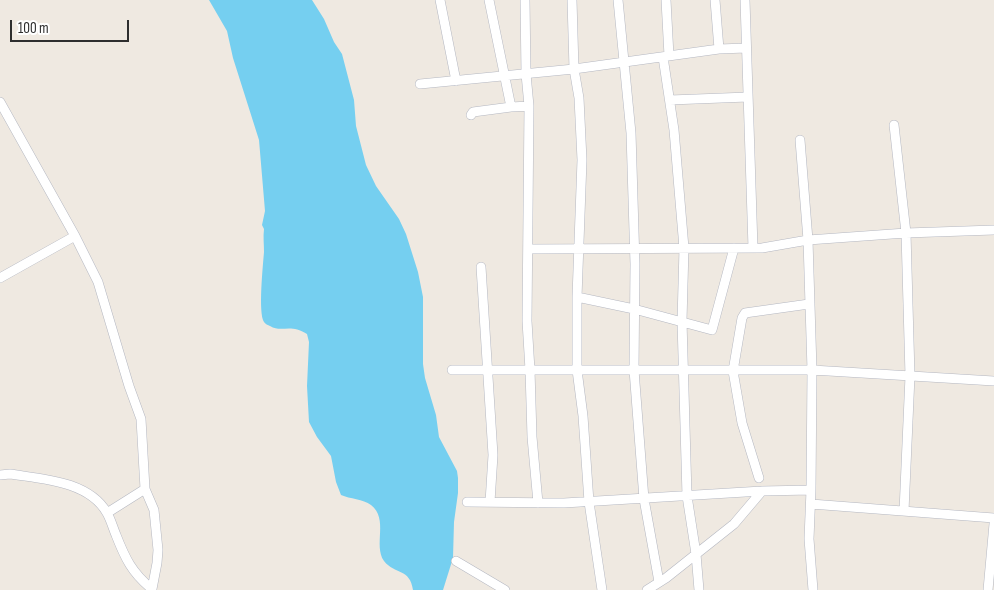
<!DOCTYPE html>
<style>
body{margin:0}
#map{position:relative;width:994px;height:590px;overflow:hidden;background:#efe9e1;font-family:"Sofia Sans Condensed",sans-serif}
canvas{display:block}
.scale{position:absolute;left:10px;top:20px;width:119px;height:22px;box-sizing:border-box;border:2px solid #2e2e2e;border-top:0;padding-left:6px;font-size:15px;line-height:18px;white-space:nowrap;color:#2e2e2e;-webkit-text-stroke:4px #fff;paint-order:stroke}
</style>
<div id="map">
<canvas width="994" height="590"></canvas>
<div class="scale">100 m</div>
</div>
<script>
const ctx = document.querySelector('canvas').getContext('2d');
ctx.lineJoin = 'round';
function fillPath(path, color) {
  ctx.fillStyle = color;
  ctx.fill(path, 'evenodd');
}
function trace(path, color, width, dash) {
  ctx.strokeStyle = color;
  ctx.lineWidth = width;
  ctx.lineCap = dash ? 'butt' : 'round';
  ctx.setLineDash(dash || []);
  ctx.stroke(path);
}
fillPath(new Path2D(`
 M 209,0 L 312,0 L 324,19 L 334,42 L 342,54 L 354,100 L 356,126 L 366,165 L 376,186 L 399,219 L 406,234 L 418,272 L 423,297 L 423,364 L 425,378 L 436,415 L 439,437 L 457,471 L 458,478 L 458,493 L 454,522 L 453,558 L 443,590 L 413,590 C 410,568 395,575 384,561 C 373,545 389,519 371,505 C 363,499 350,499 341,495 L 336,482 L 331,456 L 317,437 L 309,422 L 307,386 L 309,342 L 307,334 C 290,323 282,333 270,326 C 268,325 265,324 264,322 C 258,313 263,265 264,252 C 264,244 263,237 264,229 L 262,225 L 265,211 L 259,140 L 233,58 L 227,31 Z`), '#75cff0');
const street = new Path2D(`
 M 440,0 L 456,81
 M 489,0 L 511,107
 M 525,0 L 526,74 L 529,106 L 527,321 L 530,370 L 532,437 L 538,503
 M 572,0 L 574,69 L 579,98 L 582,160 L 577,297 L 577,370 L 583,416 L 589,502 L 602,590
 M 618,0 L 631,133 L 635,264 L 634,370 L 644,499 L 659,582
 M 666,0 L 669,56
 M 715,0 L 719,49
 M 745,0 L 753,248
 M 663,57 L 674,130 L 684,248 L 682,321 L 687,496 L 696,554 L 699,590
 M 420,84 L 574,69 L 719,49 L 746,48
 M 670,100 L 748,97
 M 0,102 L 75,236 L 98,282 L 129,386 L 141,419 L 145,489 L 154,510 L 158,550 L 157,563 L 152,589 C 132,573 125,558 116,535 C 113,528 111,520 107,513 C 89,481 42,479 10,474 L 0,475
 M 471,115 L 473,112 L 511,107 L 529,106
 M 894,125 L 906,233 L 910,376 L 904,511
 M 800,140 L 808,240 L 812,370 L 811,490 L 809,539 L 813,590
 M 529,249 L 762,248 L 808,240 L 906,233 L 994,230
 M 481,267 L 493,455 L 490,502
 M 0,278 L 75,236
 M 577,297 L 634,309 L 712,330 L 734,248
 M 452,370 L 812,370 L 994,381
 M 759,478 L 742,423 L 733,371 L 742,318 L 745,313 L 809,304
 M 467,502 L 564,503 L 762,491 L 811,490
 M 811,504 L 994,518
 M 107,513 L 145,489
 M 456,561 L 505,590
 M 647,590 L 666,578 L 734,524 L 762,491
 M 988,590 L 994,524`);
trace(street, '#b4b7c1', 10);
trace(street, '#fff', 9);
</script>
